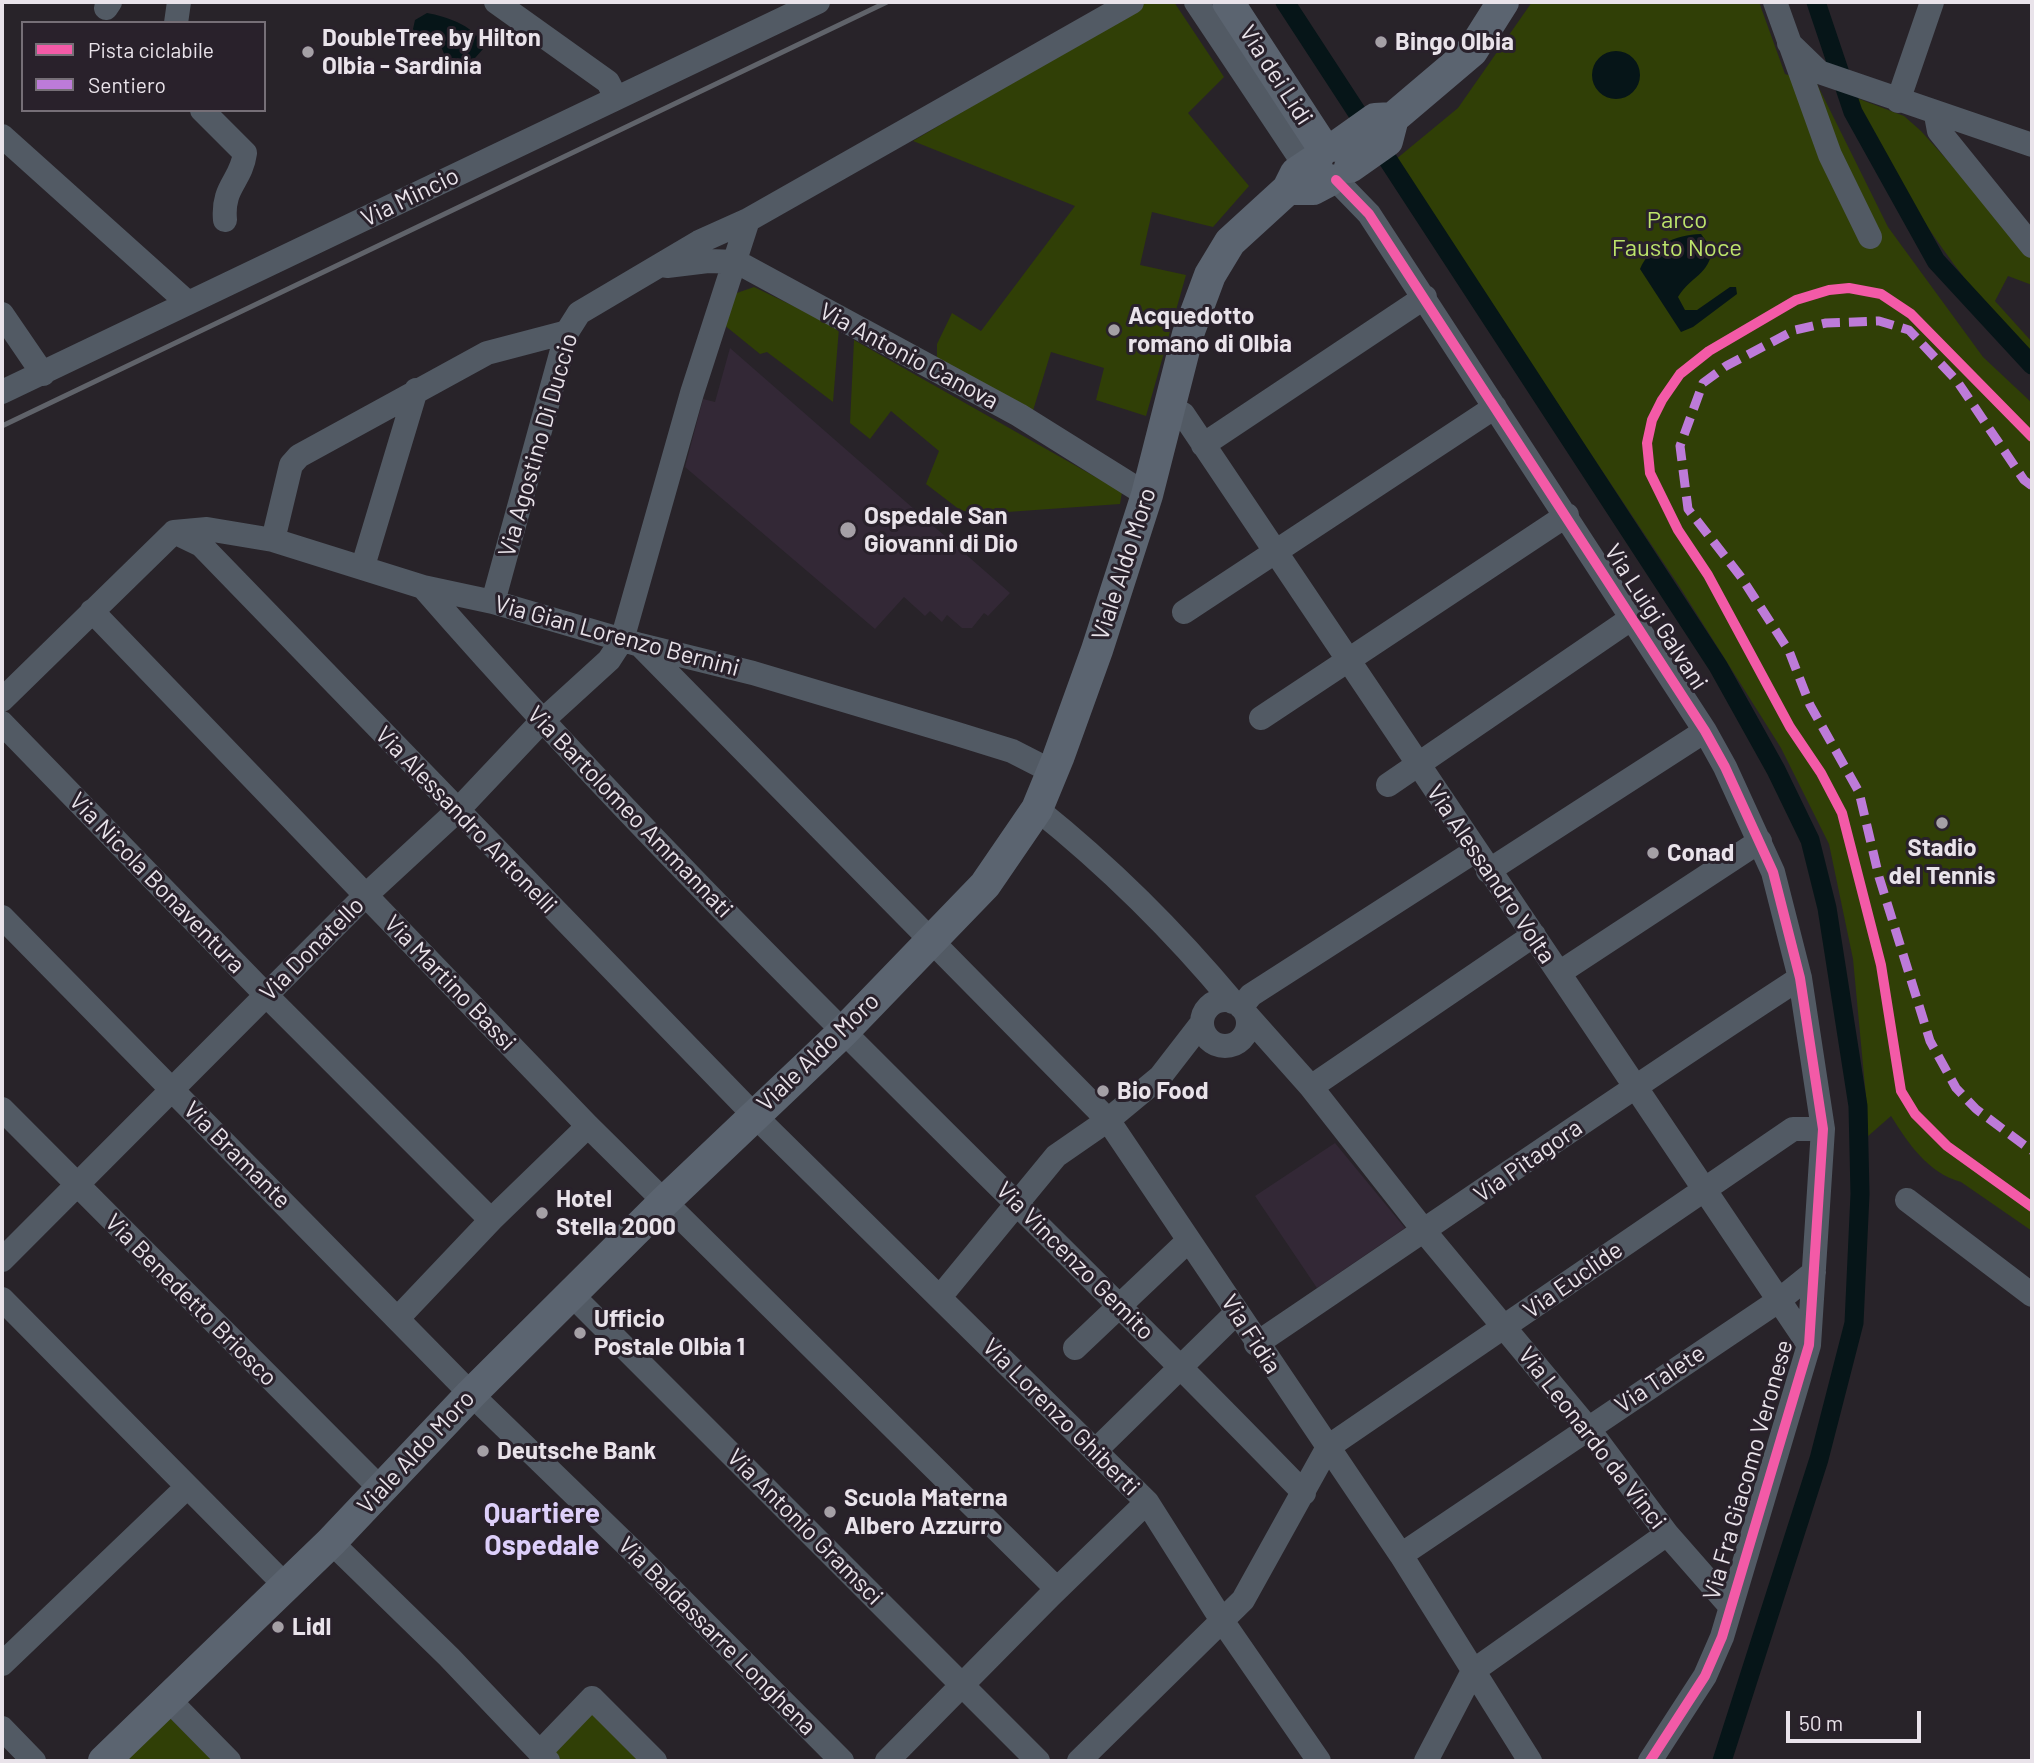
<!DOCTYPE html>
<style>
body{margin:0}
#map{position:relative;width:2034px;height:1763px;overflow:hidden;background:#282329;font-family:Barlow,sans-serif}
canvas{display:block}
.frame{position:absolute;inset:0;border:4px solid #e9e3ea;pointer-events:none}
.legend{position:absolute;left:21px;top:21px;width:245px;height:91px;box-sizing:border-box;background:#29212b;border:2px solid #766f77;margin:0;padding:9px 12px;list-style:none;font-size:21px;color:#e9e3ea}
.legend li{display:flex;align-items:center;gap:14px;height:35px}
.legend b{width:35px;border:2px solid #766f77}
.scale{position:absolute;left:1786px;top:1711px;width:135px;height:32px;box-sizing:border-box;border:4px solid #e9e3ea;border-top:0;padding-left:9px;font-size:21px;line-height:24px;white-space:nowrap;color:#e9e3ea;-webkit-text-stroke:5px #29212b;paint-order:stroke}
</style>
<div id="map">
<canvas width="2034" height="1763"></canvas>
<div class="frame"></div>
<ul class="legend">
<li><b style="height:9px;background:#f35aa7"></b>Pista ciclabile</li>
<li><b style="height:9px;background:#bd7bd9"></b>Sentiero</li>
</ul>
<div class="scale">50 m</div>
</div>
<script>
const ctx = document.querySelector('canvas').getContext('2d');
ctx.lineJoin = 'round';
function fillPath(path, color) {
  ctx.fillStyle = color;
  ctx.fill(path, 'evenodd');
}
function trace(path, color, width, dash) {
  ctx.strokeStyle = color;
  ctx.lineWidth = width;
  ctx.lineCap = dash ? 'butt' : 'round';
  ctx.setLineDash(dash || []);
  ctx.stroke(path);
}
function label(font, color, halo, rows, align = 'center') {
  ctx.font = font + ' Barlow,sans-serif';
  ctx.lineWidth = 6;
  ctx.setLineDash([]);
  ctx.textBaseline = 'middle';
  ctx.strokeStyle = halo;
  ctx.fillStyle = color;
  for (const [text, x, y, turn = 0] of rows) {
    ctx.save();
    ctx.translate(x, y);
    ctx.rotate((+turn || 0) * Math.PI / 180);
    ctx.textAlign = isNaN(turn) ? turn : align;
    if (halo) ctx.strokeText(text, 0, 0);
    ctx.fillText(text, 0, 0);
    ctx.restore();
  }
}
fillPath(new Path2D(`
 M 730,348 L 1010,593 L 988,616 L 984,613 L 972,628 L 962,628 L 947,615 L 942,622 L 930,611 L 925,616 L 904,597 L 875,629 L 685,467 L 703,399 L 715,402 Z
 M 1335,1143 L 1405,1228 L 1317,1288 L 1255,1196 Z`), '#332836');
fillPath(new Path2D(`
 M 1147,2 L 1174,2 L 1224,77 L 1188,113 L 1249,186 L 1213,227 L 1152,212 L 1140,265 L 1186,275 L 1146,416 L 1096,400 L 1104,368 L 1051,352 L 1031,417 L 937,361 L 937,344 L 952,313 L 981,331 L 1075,206 L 913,141 Z
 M 1532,2 L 1759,2 L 1785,74 L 1817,84 L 1888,227 L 1983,357 L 2032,403 L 2032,1231 L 1961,1182 C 1928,1173 1908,1143 1891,1116 L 1867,1137 L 1866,1097 L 1853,959 L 1829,844 L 1781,748 L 1681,589 L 1395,160 L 1458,108 Z
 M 1854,97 L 1904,116 L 1921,131 L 2032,254 L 2032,285 L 2008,276 L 1995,301 L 2032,342 L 2032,355 C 1951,271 1906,201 1854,97 Z
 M 754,287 L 839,328 L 833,402 L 767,352 L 760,354 L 723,324 L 731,295 Z
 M 854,340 L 1122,492 L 1120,504 L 979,514 L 960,510 L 926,484 L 939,451 L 891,411 L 870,439 L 850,423 Z
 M 591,1707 L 644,1761 L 559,1761 L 550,1752 Z
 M 168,1716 L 213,1761 L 120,1761 Z`), '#303f06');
fillPath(new Path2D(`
 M 427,13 C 446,16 481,28 483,49 L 475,58 L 464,60 L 465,72 L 461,76 L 450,75 C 443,64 448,52 437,43 C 429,36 419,40 413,29 L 415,20 Z
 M1592 75a24 24 0 1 1 48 0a24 24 0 1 1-48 0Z
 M 1701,234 L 1712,249 C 1710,274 1690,277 1678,297 L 1685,310 L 1697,310 L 1730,287 L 1736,287 L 1737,294 L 1693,327 L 1681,332 L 1640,269 C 1650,245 1676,235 1701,234 Z`), '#061518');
trace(new Path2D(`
 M 1285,2 L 1718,666 L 1776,770 L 1810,840 L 1827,908 L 1858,1106 L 1860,1194 L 1854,1323 L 1819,1459 L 1722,1761
 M 1816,2 L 1853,112 L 1936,261 L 2032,365`), '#061518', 19);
trace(new Path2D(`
 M 496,2 L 608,82 L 616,98
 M 1196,2 L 1306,167
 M 1775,2 L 1830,155 L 1870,237
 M 106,8 L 110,2
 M 176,23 L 179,2
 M 1789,43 L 1819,72 L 2032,145
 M 1898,101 L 1932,2
 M 202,110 L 245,153 C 241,182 222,186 225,220
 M 1936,115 L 1939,131 L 2032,246
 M 2,136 L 188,303
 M 1336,180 L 1369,214 L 1705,731 L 1725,767 L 1773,872 L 1800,978 L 1823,1129 L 1809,1345 L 1722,1637 L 1705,1676 L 1650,1761
 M 667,266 L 708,261 L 737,262 L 1019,415 L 1147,495
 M 2,314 L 43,374
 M 2,392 L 818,2
 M 1171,407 L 1183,414 L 1809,1345
 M 1203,445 L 1425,297
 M 174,532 L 201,545 L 754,1115 L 1147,1502 L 1223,1622 L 1319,1761
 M 174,532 L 207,529 L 273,540 L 423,587 L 493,602 L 640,645 L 753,673 L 954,733 L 1012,751 L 1053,772
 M 273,540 L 291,465 L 299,456 L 487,353 L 567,332
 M 363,566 L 416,390
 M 423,587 C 700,905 1011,1190 1304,1493
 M 493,602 L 567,332 L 579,313 L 699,242 L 748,220 L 1132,2
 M 92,611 L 588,1126 L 1057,1589
 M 1184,612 L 1495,407
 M 640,645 L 1108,1120 L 1401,1555 L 1530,1761
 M 2,700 L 174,532
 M 1261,718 L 1567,515
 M 2,723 L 266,995 L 491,1220
 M 1388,785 L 1632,618
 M 1037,809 C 1108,866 1174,931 1233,1002
 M 1488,871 L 1705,731
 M 2,917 L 471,1394 L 636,1554 L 842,1761
 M 1559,973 L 1760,841
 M1202 1023a23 23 0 1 1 46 0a23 23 0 1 1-46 0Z
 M 1241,1007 L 1251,995 L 1475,851
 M 1246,1014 L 1311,1087 L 1429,1237 L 1587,1427 L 1667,1534 L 1731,1607
 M 1311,1087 L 1534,935
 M 2,1109 L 381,1489
 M 1907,1200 L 2032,1295
 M 2,1260 L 365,896 L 457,811 L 541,722 L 609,660 L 622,640 L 692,393 L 748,220
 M 571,1294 L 1038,1761
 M 940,1297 L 1056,1156 L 1108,1120 L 1160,1077 L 1201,1024
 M 2,1299 L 285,1585
 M 398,1318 L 491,1220 L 588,1126
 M 1256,1344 C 1437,1222 1617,1097 1800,978
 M 1075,1348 L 1188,1241
 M 1095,1451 L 1237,1312
 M 331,1542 L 449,1657 L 548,1761
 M 1401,1555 L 1778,1301 L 1814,1272
 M 2,1664 L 186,1488
 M 169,1700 L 229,1761
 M 2,1728 L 34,1761
 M 540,1752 L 592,1698 L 655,1761
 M 887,1761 L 1050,1596 L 1147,1502
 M 1079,1761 L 1243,1600 L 1328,1447 L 1793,1129 L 1823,1129
 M 1426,1761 L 1473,1671 L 1667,1534`), '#525a64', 24);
trace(new Path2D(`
 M 1228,2 L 1324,149
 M 1337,146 L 1375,119 L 1393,118
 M 1350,167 L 1387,141 L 1393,118 L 1472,51 L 1503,2
 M 1288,189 L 1313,189 L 1330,180
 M 104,1761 L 331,1542 L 471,1394 L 665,1201 L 843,1032 L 985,885 L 1037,809 L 1058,758 L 1097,650 L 1147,495 L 1188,334 L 1210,275 L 1230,242 L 1288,189 L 1296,173 L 1317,159`), '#5b6470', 32);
trace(new Path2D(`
 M 2,426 L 887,2`), '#60636a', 5);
trace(new Path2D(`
 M 2032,486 L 2024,480 L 1957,381 L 1909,330 L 1879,321 L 1826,323 L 1795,330 L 1726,366 L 1703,383 L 1680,446 L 1688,509 L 1741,577 L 1789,651 L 1810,705 L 1859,792 L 1879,877 L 1930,1041 L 1956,1088 L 1976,1109 L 2032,1151`), '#bd7bd9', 9, [18, 9]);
trace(new Path2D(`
 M 1336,180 L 1369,214 L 1705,731 L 1725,767 L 1773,872 L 1800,978 L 1823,1129 L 1809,1345 L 1722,1637 L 1705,1676 L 1650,1761
 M 2032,437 L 1911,314 L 1881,294 L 1849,288 L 1829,290 L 1796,300 L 1709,351 L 1680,374 L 1662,400 L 1652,420 L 1647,443 L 1650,473 L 1678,530 L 1708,575 L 1790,727 L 1821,773 L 1842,813 L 1881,965 L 1901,1091 L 1915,1114 L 1947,1146 L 2032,1207`), '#f35aa7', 10);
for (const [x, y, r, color] of [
 [1381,42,7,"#a5a0a6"],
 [308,52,7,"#a5a0a6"],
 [1114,330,7,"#a5a0a6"],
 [848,530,9,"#a5a0a6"],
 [1942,823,7,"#a5a0a6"],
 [1653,853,7,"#a5a0a6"],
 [1103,1091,7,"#a5a0a6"],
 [542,1213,7,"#a5a0a6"],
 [580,1333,7,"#a5a0a6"],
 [483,1451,7,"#a5a0a6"],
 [830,1512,7,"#a5a0a6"],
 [278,1627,7,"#a5a0a6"]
]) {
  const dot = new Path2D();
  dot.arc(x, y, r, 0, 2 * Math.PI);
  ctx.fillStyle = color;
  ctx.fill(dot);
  trace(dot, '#29212b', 2.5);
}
label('bold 24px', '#e9e3ea', '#29212b', [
 ["DoubleTree by Hilton",322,38],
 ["Olbia - Sardinia",322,66],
 ["Bingo Olbia",1395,42],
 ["Acquedotto",1128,316],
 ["romano di Olbia",1128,344],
 ["Ospedale San",864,516],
 ["Giovanni di Dio",864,544],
 ["Stadio",1942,848,"center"],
 ["del Tennis",1942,876,"center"],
 ["Conad",1667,853],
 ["Bio Food",1117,1091],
 ["Hotel",556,1199],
 ["Stella 2000",556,1227],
 ["Ufficio",594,1319],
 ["Postale Olbia 1",594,1347],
 ["Deutsche Bank",497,1451],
 ["Scuola Materna",844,1498],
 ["Albero Azzurro",844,1526],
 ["Lidl",292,1627]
], 'left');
label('24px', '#e9e3ea', '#29212b', [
 ["Via dei Lidi",1276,75,57],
 ["Via Mincio",410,197,-26],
 ["Via Antonio Canova",909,356,28],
 ["Via Agostino Di Duccio",538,445,-74],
 ["Viale Aldo Moro",1124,564,-72],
 ["Via Luigi Galvani",1656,617,57],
 ["Via Gian Lorenzo Bernini",617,636,15],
 ["Via Bartolomeo Ammannati",630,812,46],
 ["Via Alessandro Antonelli",466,820,46],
 ["Via Alessandro Volta",1491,874,56],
 ["Via Nicola Bonaventura",157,883,46],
 ["Via Donatello",312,949,-45],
 ["Via Martino Bassi",450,983,46],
 ["Viale Aldo Moro",818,1052,-44],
 ["Via Bramante",237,1155,45],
 ["Via Pitagora",1528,1161,-35],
 ["Via Vincenzo Gemito",1075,1261,45],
 ["Via Euclide",1573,1280,-35],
 ["Via Benedetto Briosco",191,1300,45],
 ["Via Fidia",1251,1334,57],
 ["Via Talete",1660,1379,-34],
 ["Via Lorenzo Ghiberti",1061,1417,45],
 ["Via Leonardo da Vinci",1592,1438,52],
 ["Viale Aldo Moro",416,1452,-47],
 ["Via Fra Giacomo Veronese",1748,1470,-74],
 ["Via Antonio Gramsci",805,1527,45],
 ["Via Baldassarre Longhena",717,1636,45]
]);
label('24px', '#bde46b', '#29212b', [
 ["Parco",1677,220],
 ["Fausto Noce",1677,248]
]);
label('bold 28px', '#ddcffa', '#29212b', [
 ["Quartiere",542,1514],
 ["Ospedale",542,1546]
]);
</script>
